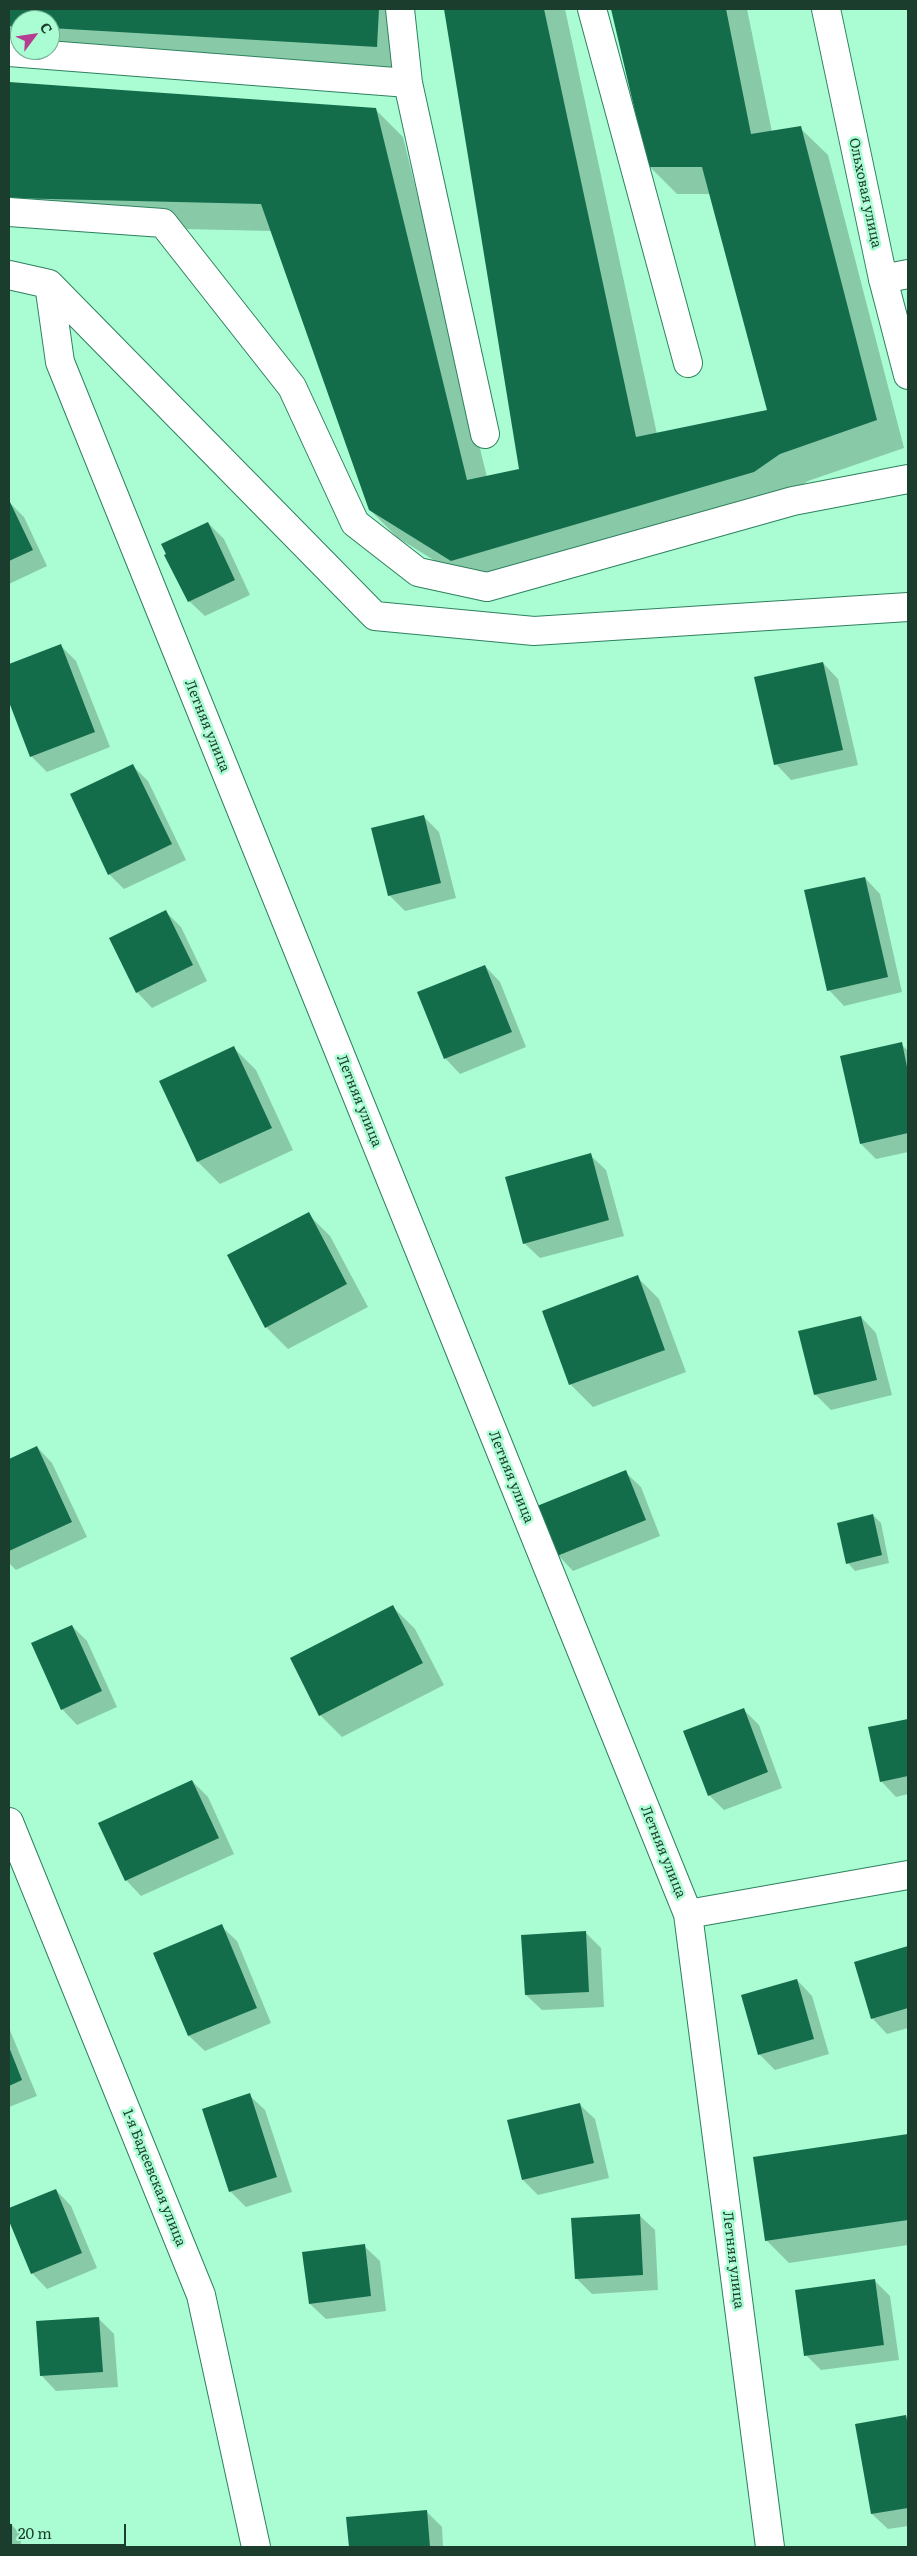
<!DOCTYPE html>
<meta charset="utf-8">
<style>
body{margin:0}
#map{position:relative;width:917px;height:2556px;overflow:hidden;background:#aafcd3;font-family:Literata,serif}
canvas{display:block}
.frame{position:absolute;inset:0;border:10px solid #1b3d2d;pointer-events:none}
.north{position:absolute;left:10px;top:10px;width:50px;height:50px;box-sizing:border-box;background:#aafcd3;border:1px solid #71b091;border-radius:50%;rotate:59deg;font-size:14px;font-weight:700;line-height:20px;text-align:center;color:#1b3d2d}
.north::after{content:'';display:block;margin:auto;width:18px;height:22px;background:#b53c90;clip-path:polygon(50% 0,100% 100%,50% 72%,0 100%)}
.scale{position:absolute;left:10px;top:2524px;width:116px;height:22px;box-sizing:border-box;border:2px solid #1b3d2d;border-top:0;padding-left:6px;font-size:15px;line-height:18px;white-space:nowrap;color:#1b3d2d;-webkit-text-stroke:4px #aafcd3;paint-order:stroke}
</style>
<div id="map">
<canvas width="917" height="2556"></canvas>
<div class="frame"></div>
<div class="north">С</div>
<div class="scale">20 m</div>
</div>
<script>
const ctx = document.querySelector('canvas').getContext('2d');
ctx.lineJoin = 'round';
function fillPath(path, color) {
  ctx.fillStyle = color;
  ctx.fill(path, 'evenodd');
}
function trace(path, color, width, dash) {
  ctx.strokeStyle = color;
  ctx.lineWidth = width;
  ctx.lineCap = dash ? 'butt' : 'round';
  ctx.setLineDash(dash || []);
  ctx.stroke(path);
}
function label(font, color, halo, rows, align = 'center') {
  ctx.font = font + ' Literata,serif';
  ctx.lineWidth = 5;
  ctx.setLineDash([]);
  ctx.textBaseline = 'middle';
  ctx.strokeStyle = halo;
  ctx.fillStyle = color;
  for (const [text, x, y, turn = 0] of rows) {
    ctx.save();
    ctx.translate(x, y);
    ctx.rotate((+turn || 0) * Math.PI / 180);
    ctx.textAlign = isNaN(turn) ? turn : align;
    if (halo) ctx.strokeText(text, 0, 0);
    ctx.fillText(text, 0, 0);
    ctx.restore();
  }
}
fillPath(new Path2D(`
 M 9,9 L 407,9 L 404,74 L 9,52 ZM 20,20 L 50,20 L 50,50 L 20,50 Z
 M 445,9 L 565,9 L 657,434 L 768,411 L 711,194 L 677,194 L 649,166 L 612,9 L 747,9 L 772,132 L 800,128 L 828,155 L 904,448 L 808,481 L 781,499 L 479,588 L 398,538 L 370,510 L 272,231 L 9,225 L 9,84 L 375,109 L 403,137 L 487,477 L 520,470 Z
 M 9,502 L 24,517 L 47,566 L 9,584 Z
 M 208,523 L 224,539 L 250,595 L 205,616 L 189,601 Z
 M 61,646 L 76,661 L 110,747 L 47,772 L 31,756 L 9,699 L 9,666 Z
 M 823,663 L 838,679 L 858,765 L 791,780 L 776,764 Z
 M 133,766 L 148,781 L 186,860 L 124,889 L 109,874 Z
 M 423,816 L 439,832 L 456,898 L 405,911 L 389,895 Z
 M 865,878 L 880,894 L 902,992 L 844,1006 L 829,990 Z
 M 166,912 L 181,927 L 207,981 L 152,1008 L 137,992 Z
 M 485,966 L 500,982 L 526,1047 L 460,1074 L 445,1058 Z
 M 901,1044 L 908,1051 L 908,1152 L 876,1159 L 861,1144 Z
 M 234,1048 L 256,1070 L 293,1150 L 220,1184 L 198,1162 Z
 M 590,1155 L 606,1170 L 624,1236 L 540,1258 L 524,1243 Z
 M 308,1214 L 330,1236 L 368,1307 L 288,1349 L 266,1327 Z
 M 637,1277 L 659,1299 L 686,1372 L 593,1407 L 571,1385 L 543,1312 Z
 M 861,1317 L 876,1333 L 892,1395 L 831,1410 L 815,1394 Z
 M 37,1447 L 52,1463 L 87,1537 L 16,1570 L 9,1563 L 9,1460 Z
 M 625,1472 L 641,1487 L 660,1536 L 573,1571 L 558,1555 Z
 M 873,1515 L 881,1523 L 889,1563 L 855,1571 L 848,1563 Z
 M 393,1607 L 415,1629 L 444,1685 L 342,1737 L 320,1715 Z
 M 72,1626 L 87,1641 L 117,1707 L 77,1725 L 62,1709 Z
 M 743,1709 L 759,1725 L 782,1788 L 724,1810 L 709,1795 Z
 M 908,1721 L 908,1794 L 896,1797 L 881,1781 L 870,1728 Z
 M 192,1781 L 208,1797 L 234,1854 L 141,1896 L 126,1880 Z
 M 221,1926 L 237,1941 L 271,2023 L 205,2051 L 189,2036 L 155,1954 Z
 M 585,1932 L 601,1948 L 604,2007 L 542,2010 L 526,1995 Z
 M 908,1948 L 908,2028 L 887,2034 L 872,2018 L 856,1963 Z
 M 797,1980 L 812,1996 L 829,2054 L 775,2070 L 759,2054 Z
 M 9,2028 L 37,2096 L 9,2107 Z
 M 249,2095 L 265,2110 L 292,2192 L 246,2207 L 231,2192 L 203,2109 Z
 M 579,2104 L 595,2119 L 609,2178 L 538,2195 L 523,2180 Z
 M 908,2136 L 908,2245 L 789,2263 L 766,2240 L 754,2158 Z
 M 56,2190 L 71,2206 L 97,2268 L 47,2289 L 32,2273 L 9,2218 L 9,2209 Z
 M 639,2215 L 655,2230 L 658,2290 L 592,2294 L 576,2278 Z
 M 364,2246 L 380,2261 L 386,2311 L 326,2319 L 310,2304 Z
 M 875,2281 L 890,2296 L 899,2360 L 821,2370 L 806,2355 Z
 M 98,2318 L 114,2334 L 118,2387 L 56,2391 L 41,2375 Z
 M 906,2416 L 908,2419 L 908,2526 L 888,2529 L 872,2514 Z
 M 426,2511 L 442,2527 L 443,2547 L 350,2547 L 348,2518 Z
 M 9,2522 L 22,2536 L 20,2547 L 9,2547 Z`), '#0003');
fillPath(new Path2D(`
 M 9,9 L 379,9 L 377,47 L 50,28 L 50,20 L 20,20 L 20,27 L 9,26 Z
 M 444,9 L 544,9 L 636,437 L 767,410 L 702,167 L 648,167 L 611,9 L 726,9 L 751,134 L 801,126 L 877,420 L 780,454 L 754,472 L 451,561 L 369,510 L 261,204 L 9,198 L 9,82 L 376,108 L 467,480 L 519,469 Z
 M 9,500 L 33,550 L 9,561 Z
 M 208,522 L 235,580 L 188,602 L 164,555 L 166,554 L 161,544 Z
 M 61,644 L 95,732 L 30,757 L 9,702 L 9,664 Z
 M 823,662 L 843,750 L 774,765 L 754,677 Z
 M 133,764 L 172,844 L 108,875 L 70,794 Z
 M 424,815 L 441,883 L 388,896 L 371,828 Z
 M 865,877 L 888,977 L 827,991 L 804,890 Z
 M 166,910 L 193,965 L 136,993 L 109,938 Z
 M 485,965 L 512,1032 L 444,1059 L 417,992 Z
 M 902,1042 L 908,1072 L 908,1133 L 860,1144 L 840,1056 Z
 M 234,1046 L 272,1128 L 197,1162 L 159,1081 Z
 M 591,1153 L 609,1220 L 523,1244 L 505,1177 Z
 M 309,1212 L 347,1284 L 265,1328 L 227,1255 Z
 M 638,1275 L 665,1350 L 569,1385 L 542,1311 Z
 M 861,1316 L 877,1380 L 814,1395 L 798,1331 Z
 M 37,1446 L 72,1522 L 9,1551 L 9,1459 Z
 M 626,1470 L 646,1520 L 557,1556 L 537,1506 Z
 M 873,1514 L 882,1555 L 846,1564 L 837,1523 Z
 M 393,1605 L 423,1663 L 319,1716 L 290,1658 Z
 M 72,1625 L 102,1691 L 61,1710 L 31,1643 Z
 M 744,1708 L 768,1772 L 708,1796 L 683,1731 Z
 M 908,1719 L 908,1776 L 880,1782 L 868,1727 Z
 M 192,1780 L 219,1838 L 125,1881 L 98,1823 Z
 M 222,1924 L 257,2008 L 188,2036 L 153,1953 Z
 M 586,1931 L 589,1992 L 525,1995 L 521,1935 Z
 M 908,1946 L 908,2008 L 871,2019 L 854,1962 Z
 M 797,1979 L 814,2039 L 758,2055 L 741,1995 Z
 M 9,2047 L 22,2080 L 9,2086 Z
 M 250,2093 L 277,2177 L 229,2192 L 202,2109 Z
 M 580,2103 L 594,2163 L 522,2180 L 507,2120 Z
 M 908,2134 L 908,2220 L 765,2241 L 753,2157 Z
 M 56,2189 L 82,2253 L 31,2274 L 9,2221 L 9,2208 Z
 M 640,2214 L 643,2275 L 575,2279 L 571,2218 Z
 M 365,2244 L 371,2296 L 309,2304 L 302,2252 Z
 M 875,2279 L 884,2345 L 804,2356 L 795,2290 Z
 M 99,2317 L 103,2372 L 40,2376 L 36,2321 Z
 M 906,2415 L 908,2427 L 908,2508 L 871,2514 L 855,2424 Z
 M 427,2510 L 430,2547 L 349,2547 L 346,2517 Z`), '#136d4b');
const minor = new Path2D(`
 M 400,9 L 408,83 L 485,434
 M 592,9 L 688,363
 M 9,52 L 408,83
 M 9,212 L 163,223 L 292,387 L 355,523 L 418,572 L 487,587 L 793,501 L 908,479
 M 9,275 L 49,284 L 375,616 L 534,631 L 908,607
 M 883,279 L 908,274
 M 49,284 L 60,362 L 688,1914 L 908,1875
 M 9,1822 L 201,2295 L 256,2547
 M 688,1914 L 770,2547`);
const major = new Path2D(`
 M 826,9 L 883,279 L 908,375`);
trace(minor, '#2e815e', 30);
trace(major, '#2e815e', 30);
trace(minor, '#fff', 28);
trace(major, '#fff', 28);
label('14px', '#1b3d2d', '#aafcd3', [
 ["Ольховая улица",865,193,78],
 ["Летняя улица",207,726,68],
 ["Летняя улица",359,1101,68],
 ["Летняя улица",511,1477,68],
 ["Летняя улица",663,1852,68],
 ["1-я Бадеевская улица",154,2178,68],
 ["Летняя улица",733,2260,83]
]);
</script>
